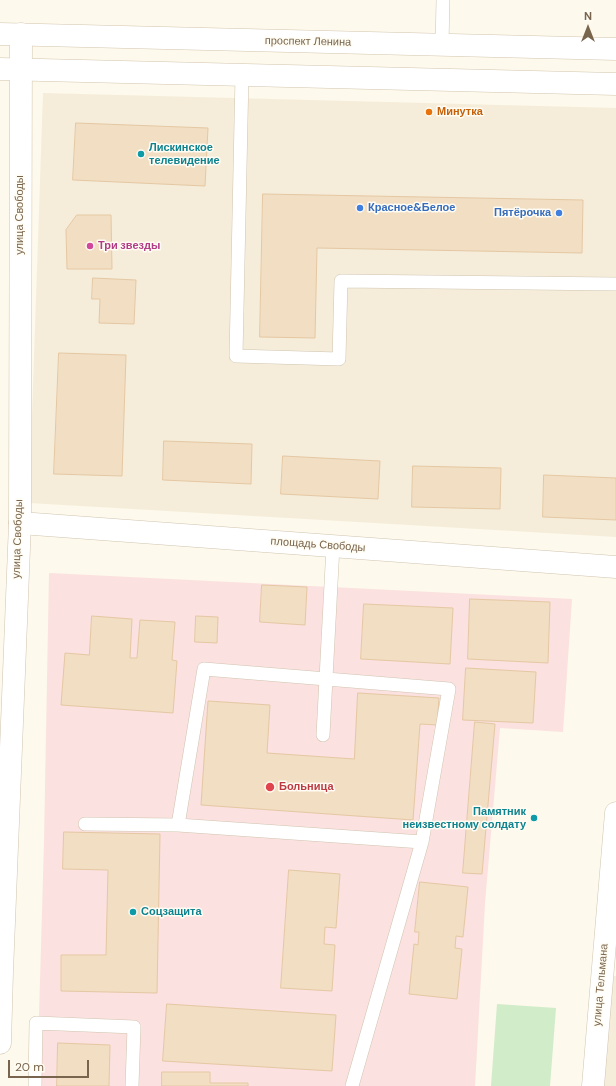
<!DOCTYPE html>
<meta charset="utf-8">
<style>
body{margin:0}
#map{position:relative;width:616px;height:1086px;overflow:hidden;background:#fdf9ec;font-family:"DM Sans",sans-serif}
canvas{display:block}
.north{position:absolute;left:568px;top:8px;width:40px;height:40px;-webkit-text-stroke:3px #fffcf3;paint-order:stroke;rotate:0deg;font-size:11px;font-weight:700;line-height:16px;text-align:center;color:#79654d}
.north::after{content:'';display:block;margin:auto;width:14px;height:18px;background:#79654d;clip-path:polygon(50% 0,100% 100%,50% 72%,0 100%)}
.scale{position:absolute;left:8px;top:1060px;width:81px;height:18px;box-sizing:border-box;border:2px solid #79654d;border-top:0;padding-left:5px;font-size:12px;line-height:14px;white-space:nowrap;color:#79654d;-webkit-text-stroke:3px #fffcf3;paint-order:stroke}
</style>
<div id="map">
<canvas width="616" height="1086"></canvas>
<div class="north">N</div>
<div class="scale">20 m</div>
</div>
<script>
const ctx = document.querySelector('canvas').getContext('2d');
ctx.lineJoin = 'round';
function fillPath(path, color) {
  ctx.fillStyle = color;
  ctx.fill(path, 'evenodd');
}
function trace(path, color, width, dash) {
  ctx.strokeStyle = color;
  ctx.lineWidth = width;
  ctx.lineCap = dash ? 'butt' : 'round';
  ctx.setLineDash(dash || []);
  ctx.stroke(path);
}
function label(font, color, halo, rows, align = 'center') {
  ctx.font = font + ' "DM Sans",sans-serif';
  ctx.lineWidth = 3;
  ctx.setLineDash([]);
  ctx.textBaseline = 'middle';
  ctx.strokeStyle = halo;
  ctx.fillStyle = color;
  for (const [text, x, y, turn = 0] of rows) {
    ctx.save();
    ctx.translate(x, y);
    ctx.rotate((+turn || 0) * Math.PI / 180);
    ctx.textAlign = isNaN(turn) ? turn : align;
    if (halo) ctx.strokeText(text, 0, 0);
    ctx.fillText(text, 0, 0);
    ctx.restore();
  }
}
fillPath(new Path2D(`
 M 43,93 L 616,108 L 616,537 L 29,503 Z
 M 611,976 L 616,976 L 616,1086 L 604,1086 Z`), '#f5edda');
fillPath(new Path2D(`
 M 49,573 L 572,599 L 563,732 L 500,728 L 485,903 L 475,1086 L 37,1086 L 44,843 Z`), '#fbe1df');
fillPath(new Path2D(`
 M 497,1004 L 556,1008 L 550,1086 L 491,1086 Z`), '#d1ecc9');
const building = new Path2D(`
 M 76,123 L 208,128 L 205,186 L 73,180 Z
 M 263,194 L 583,200 L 582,253 L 317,248 L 315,338 L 260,337 Z
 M 77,215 L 111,215 L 112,269 L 67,269 L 66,230 Z
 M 93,278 L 136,280 L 134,324 L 99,323 L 100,299 L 92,299 Z
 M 59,353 L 126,355 L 122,476 L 54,474 Z
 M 164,441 L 252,444 L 251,484 L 163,480 Z
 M 283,456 L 380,461 L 378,499 L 281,494 Z
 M 413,466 L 501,468 L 500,509 L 412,507 Z
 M 544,475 L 616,478 L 616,520 L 543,517 Z
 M 262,585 L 307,587 L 305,625 L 260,622 Z
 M 470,599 L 550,602 L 548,663 L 468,659 Z
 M 364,604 L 453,608 L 450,664 L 361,659 Z
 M 92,616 L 132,619 L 130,658 L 137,658 L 140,620 L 175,622 L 172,660 L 177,661 L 173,713 L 61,705 L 65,653 L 89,655 Z
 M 196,616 L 218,617 L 217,643 L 195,642 Z
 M 466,668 L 536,672 L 533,723 L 463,720 Z
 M 358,693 L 439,698 L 437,725 L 420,724 L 413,820 L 201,805 L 208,701 L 270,705 L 267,753 L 354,759 Z
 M 475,722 L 495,724 L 482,874 L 463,873 Z
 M 64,832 L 160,834 L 157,993 L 61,991 L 61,955 L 106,955 L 108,870 L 63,869 Z
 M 289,870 L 340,874 L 336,928 L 325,927 L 324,944 L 335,945 L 332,991 L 281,988 Z
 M 420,882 L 468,887 L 463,937 L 456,936 L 455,948 L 462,949 L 457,999 L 409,994 L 414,944 L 418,945 L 419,932 L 415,932 Z
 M 167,1004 L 336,1015 L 332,1071 L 163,1061 Z
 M 58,1043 L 110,1045 L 109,1086 L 57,1086 Z
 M 162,1072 L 210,1072 L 210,1083 L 248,1083 L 248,1086 L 162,1086 Z`);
fillPath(building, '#f2dec3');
trace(building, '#e5c8a3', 1);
const service = new Path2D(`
 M 442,45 L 443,0
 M 242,75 L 236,356 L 339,359 L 341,281 L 616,284
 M 323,735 L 333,546
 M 85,824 L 178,825 L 422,842
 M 178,825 L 204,669 L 449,689 L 422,842 L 352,1086
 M 35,1086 L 36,1023 L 134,1027 L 132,1086`);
const minor = new Path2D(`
 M 20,523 L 616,567
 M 593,1086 L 616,813`);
const tertiary = new Path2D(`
 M 0,1043 L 2,972 L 20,523 L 21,34`);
const secondary = new Path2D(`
 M 0,34 L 616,49
 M 0,69 L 616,84`);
trace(service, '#d0c4b0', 14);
trace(minor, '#d0c4b0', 23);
trace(tertiary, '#d0c4b0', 23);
trace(secondary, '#d3c5ae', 23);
trace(service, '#fff', 13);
trace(minor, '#fff', 22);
trace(tertiary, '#fff', 22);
trace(secondary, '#fff', 22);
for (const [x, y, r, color] of [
 [429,112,4,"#e8710a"],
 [141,154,4,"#0f9aa8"],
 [360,208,4,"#3f7fe0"],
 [559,213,4,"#3f7fe0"],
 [90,246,4,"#d1479c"],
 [270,787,5,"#e0444e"],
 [534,818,4,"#0f9aa8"],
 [133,912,4,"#0f9aa8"]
]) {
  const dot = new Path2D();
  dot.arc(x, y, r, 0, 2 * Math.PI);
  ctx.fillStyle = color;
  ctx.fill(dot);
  trace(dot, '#fffcf3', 1.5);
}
label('11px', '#79654d', '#fffcf3', [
 ["проспект Ленина",308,42,1],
 ["улица Свободы",20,215,-90],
 ["улица Свободы",18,539,-88],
 ["площадь Свободы",318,545,4],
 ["улица Тельмана",601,985,-85]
]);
label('bold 11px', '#c56008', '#fffcf3', [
 ["Минутка",437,112]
], 'left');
label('bold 11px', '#0d838f', '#fffcf3', [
 ["Лискинское",149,148],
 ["телевидение",149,161],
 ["Памятник",526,812,"right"],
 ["неизвестному солдату",526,825,"right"],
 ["Соцзащита",141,912]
], 'left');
label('bold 11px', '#366cbe', '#fffcf3', [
 ["Красное&Белое",368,208],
 ["Пятёрочка",551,213,"right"]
], 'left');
label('bold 11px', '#b23c85', '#fffcf3', [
 ["Три звезды",98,246]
], 'left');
label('bold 11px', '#be3a42', '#fffcf3', [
 ["Больница",279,787]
], 'left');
</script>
